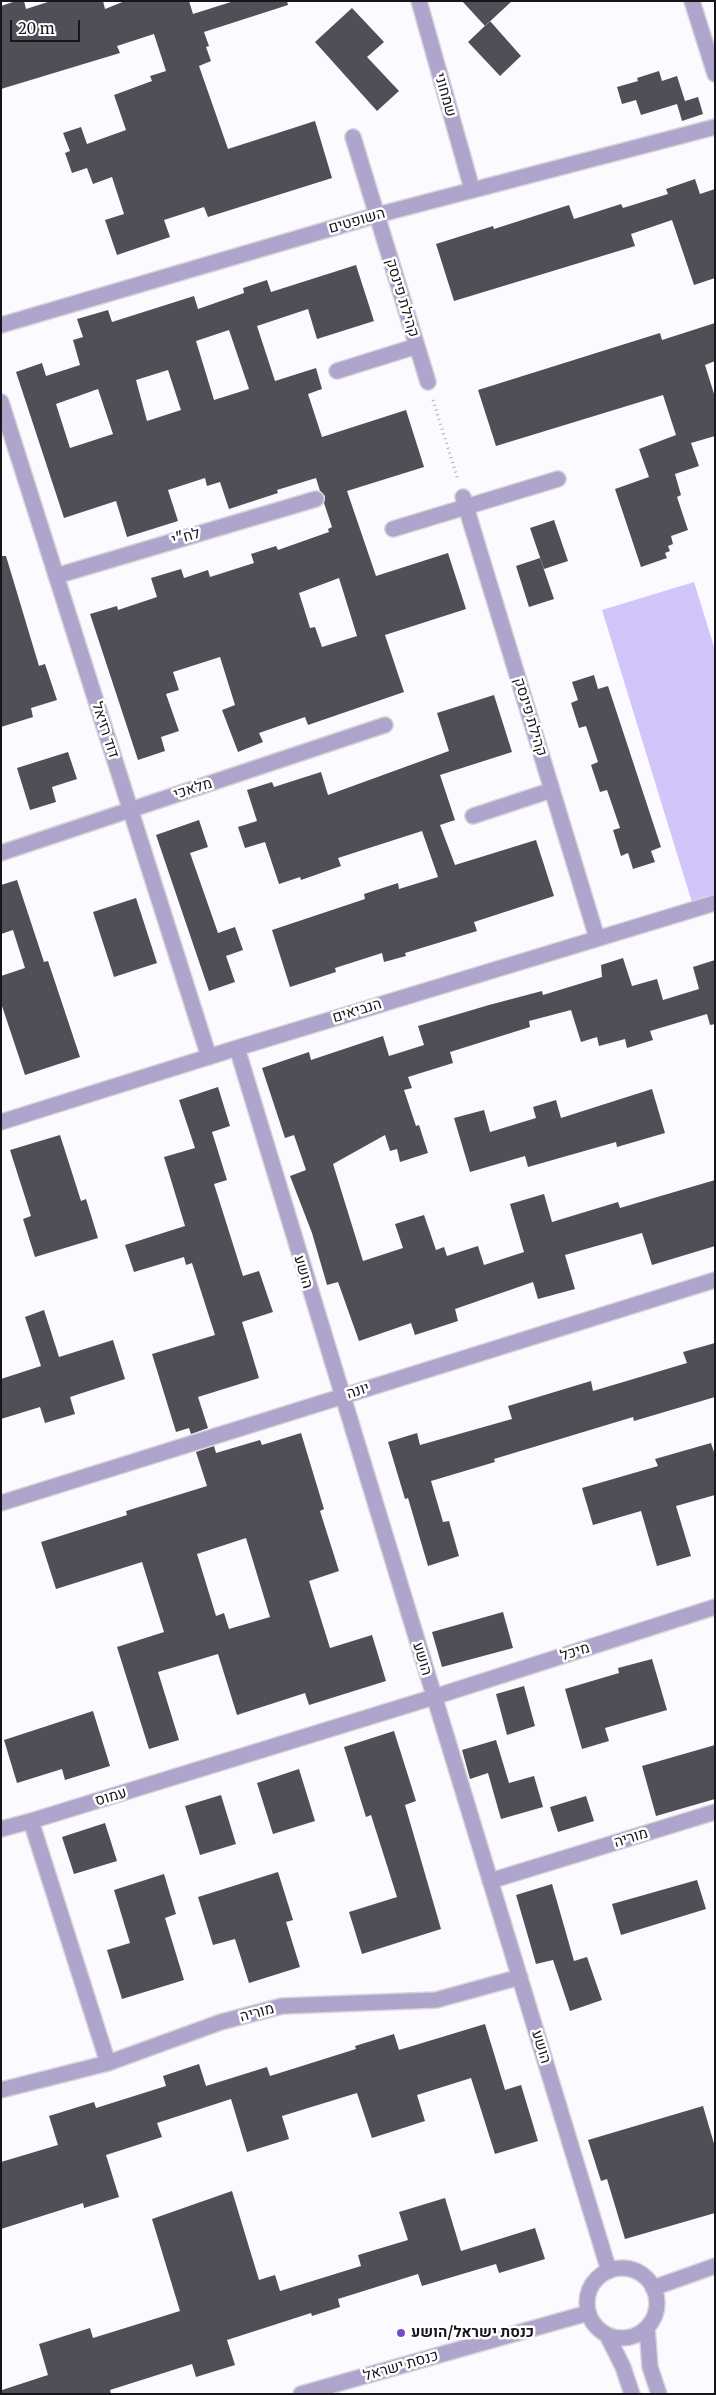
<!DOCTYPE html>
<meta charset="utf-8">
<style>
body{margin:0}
#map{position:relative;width:716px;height:2395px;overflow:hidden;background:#fbfafe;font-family:Merriweather,serif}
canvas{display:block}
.frame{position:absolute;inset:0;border:2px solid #161519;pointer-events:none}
.scale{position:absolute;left:10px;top:20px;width:70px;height:22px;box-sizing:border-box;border:2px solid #161519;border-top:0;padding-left:6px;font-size:15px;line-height:18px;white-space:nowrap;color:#161519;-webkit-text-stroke:4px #fff;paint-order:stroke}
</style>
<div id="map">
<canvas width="716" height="2395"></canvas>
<div class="frame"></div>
<div class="scale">20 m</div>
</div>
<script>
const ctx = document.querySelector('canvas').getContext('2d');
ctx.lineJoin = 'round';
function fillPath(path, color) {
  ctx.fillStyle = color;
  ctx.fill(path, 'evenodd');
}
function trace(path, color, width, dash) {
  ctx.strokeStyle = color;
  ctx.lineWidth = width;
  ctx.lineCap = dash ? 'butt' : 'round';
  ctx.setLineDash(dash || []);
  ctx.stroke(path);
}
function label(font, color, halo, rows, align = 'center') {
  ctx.font = font + ' Merriweather,Heebo,serif';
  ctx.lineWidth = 5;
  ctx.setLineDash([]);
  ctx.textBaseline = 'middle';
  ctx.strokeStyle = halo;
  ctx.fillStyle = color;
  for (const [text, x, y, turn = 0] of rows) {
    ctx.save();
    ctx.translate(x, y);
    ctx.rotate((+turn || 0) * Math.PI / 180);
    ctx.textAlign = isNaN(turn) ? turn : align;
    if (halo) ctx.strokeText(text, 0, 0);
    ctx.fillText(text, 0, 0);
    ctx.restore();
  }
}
fillPath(new Path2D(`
 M 694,582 L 715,650 L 715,903 L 694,909 L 602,610 Z`), '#d2c5fa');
fillPath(new Path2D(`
 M 16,1 L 24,1 L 26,9 L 51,1 L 103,1 L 105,9 L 125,1 L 189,1 L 193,14 L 234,1 L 287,1 L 288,5 L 204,32 L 209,46 L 206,47 L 211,61 L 199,66 L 228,149 L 315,121 L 332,178 L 208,217 L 204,207 L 164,220 L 170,237 L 117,255 L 105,220 L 124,214 L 112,177 L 93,184 L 87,168 L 72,173 L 65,153 L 70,151 L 63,133 L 81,127 L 87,144 L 126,130 L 114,95 L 152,81 L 150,76 L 166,71 L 154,34 L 117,46 L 120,53 L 1,89 L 1,6 Z
 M 462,1 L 512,1 L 485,26 Z
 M 352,8 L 384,42 L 367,57 L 399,91 L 377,111 L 315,42 Z
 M 490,21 L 521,56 L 500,76 L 468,42 Z
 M 659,71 L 662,81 L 677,76 L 685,101 L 698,97 L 703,114 L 682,121 L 677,104 L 641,115 L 636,100 L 622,104 L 617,87 L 638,81 L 637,78 Z
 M 695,179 L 700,194 L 715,189 L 715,278 L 694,285 L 672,220 L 631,234 L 635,246 L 454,301 L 436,244 L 493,226 L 494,229 L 569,205 L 574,219 L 621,204 L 623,208 L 668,194 L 666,189 Z
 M 356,265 L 374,321 L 317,339 L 308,309 L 257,326 L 275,381 L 316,368 L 322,389 L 308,394 L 322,437 L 406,410 L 424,467 L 347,491 L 376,576 L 448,553 L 466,609 L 385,635 L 404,692 L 308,725 L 305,717 L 259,733 L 263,742 L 238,752 L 222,710 L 235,705 L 220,657 L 173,672 L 179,690 L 166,694 L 179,731 L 161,737 L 165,751 L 138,760 L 90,614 L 117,606 L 118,610 L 157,597 L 151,578 L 181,569 L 184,578 L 208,570 L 210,577 L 254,563 L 251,554 L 276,546 L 278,550 L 329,532 L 328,529 L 332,527 L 324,503 L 325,496 L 320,491 L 316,478 L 277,490 L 278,493 L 229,509 L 220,482 L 207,486 L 205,478 L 168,490 L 178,521 L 127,537 L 116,501 L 64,518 L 16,372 L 42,363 L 46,376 L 80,365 L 73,340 L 83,337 L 77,319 L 108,310 L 112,322 L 194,296 L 198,309 L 244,293 L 243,288 L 267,280 L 271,292 ZM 229,330 L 249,389 L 214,400 L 196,341 ZM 168,370 L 181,410 L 147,421 L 136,380 ZM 98,389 L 113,434 L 70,448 L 56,404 ZM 339,578 L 357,636 L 322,647 L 315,627 L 310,628 L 299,593 Z
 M 715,323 L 715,361 L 705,365 L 715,397 L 715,436 L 691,443 L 699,466 L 675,474 L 681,495 L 677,497 L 688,530 L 671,536 L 673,544 L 668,546 L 670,551 L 665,553 L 667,558 L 641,567 L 615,489 L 649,477 L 639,449 L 676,435 L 663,395 L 496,446 L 478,390 L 660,333 L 662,340 Z
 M 554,520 L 568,561 L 544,569 L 530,528 Z
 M 1,556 L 6,556 L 39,666 L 45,664 L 57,700 L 31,708 L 33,717 L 1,727 Z
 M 540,558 L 554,599 L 529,607 L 516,566 Z
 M 594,675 L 598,689 L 608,686 L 661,847 L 651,851 L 655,862 L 633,869 L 628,853 L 621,856 L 613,830 L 620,828 L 607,790 L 600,792 L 591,765 L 598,762 L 586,726 L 579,728 L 571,703 L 578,700 L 572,682 Z
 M 494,695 L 512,752 L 440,775 L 455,820 L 440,825 L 455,865 L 536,840 L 554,896 L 474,922 L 477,931 L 405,953 L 406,956 L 384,962 L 382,953 L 335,968 L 336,972 L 290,987 L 272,930 L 365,899 L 364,894 L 398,883 L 399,889 L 438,877 L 422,831 L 338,858 L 341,866 L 301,880 L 300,877 L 279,884 L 265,842 L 245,848 L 238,827 L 257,821 L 247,790 L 272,782 L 274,787 L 321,772 L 328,795 L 449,751 L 437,713 Z
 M 68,752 L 77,779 L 52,787 L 56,802 L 30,810 L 17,768 Z
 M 199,820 L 208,847 L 190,853 L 218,933 L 235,927 L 243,950 L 226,956 L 235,982 L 209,991 L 156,835 Z
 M 17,880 L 44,962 L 48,961 L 80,1057 L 25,1075 L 1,1003 L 1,976 L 25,968 L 13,930 L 1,934 L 1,885 Z
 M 136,898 L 157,963 L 114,977 L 93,912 Z
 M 623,958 L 632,986 L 657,979 L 663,1000 L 699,989 L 693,967 L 715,960 L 715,1024 L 710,1025 L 707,1014 L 650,1031 L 653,1040 L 627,1048 L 625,1039 L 599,1046 L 597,1037 L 581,1042 L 571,1010 L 529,1021 L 530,1027 L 450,1052 L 453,1063 L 408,1077 L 412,1088 L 404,1090 L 416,1126 L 419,1125 L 428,1153 L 400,1162 L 397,1149 L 390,1151 L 385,1135 L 333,1164 L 363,1261 L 403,1248 L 395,1224 L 424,1215 L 436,1250 L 444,1247 L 447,1256 L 478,1246 L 484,1265 L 524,1252 L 510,1204 L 544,1194 L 552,1222 L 618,1202 L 620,1208 L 715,1180 L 715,1246 L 652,1265 L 642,1233 L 565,1255 L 575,1289 L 538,1299 L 533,1282 L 455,1309 L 458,1321 L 415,1335 L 411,1323 L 359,1341 L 338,1282 L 327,1285 L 312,1233 L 290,1176 L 306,1170 L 294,1135 L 285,1138 L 262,1068 L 309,1052 L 311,1060 L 383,1036 L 389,1056 L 424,1045 L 418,1026 L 489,1005 L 542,991 L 543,995 L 602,977 L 601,965 Z
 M 218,1087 L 230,1126 L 212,1132 L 227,1180 L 214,1184 L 243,1276 L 259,1271 L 273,1312 L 242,1322 L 259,1378 L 198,1397 L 208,1428 L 191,1434 L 189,1428 L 176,1432 L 152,1354 L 215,1335 L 192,1263 L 186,1265 L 184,1257 L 134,1272 L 125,1245 L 185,1226 L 164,1157 L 195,1148 L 179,1100 Z
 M 652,1089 L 665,1133 L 617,1147 L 616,1142 L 528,1167 L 525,1156 L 470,1172 L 454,1118 L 484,1110 L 490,1132 L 536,1118 L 533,1107 L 556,1100 L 561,1118 Z
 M 60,1135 L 81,1201 L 86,1199 L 98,1238 L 35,1257 L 23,1219 L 31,1216 L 10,1150 Z
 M 44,1310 L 59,1357 L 113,1340 L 125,1379 L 70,1397 L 75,1414 L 45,1423 L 40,1407 L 1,1419 L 1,1379 L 41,1366 L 25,1317 Z
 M 715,1343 L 715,1397 L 634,1421 L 633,1417 L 494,1459 L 495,1462 L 431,1481 L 443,1522 L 449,1521 L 459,1556 L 428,1566 L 408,1498 L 405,1499 L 388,1442 L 417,1433 L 420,1445 L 512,1419 L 508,1406 L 591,1381 L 593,1391 L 687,1363 L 683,1352 Z
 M 301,1433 L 324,1509 L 320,1511 L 339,1571 L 309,1581 L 330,1648 L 372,1635 L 386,1681 L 309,1705 L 305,1693 L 237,1715 L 218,1654 L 158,1672 L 179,1740 L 149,1749 L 117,1647 L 164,1632 L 142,1562 L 56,1589 L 41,1542 L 127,1515 L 126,1511 L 207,1486 L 196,1452 L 214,1446 L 216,1453 L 260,1440 L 262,1445 ZM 246,1538 L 270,1617 L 229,1629 L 224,1613 L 216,1616 L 197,1554 Z
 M 711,1443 L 715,1455 L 715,1495 L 676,1506 L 691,1556 L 657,1566 L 641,1511 L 593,1525 L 582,1488 L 658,1466 L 655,1459 Z
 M 503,1612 L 513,1648 L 442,1667 L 432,1632 Z
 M 652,1659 L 667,1710 L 605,1728 L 609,1741 L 582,1749 L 565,1689 L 619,1673 L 618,1668 Z
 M 524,1686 L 535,1726 L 507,1735 L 496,1694 Z
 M 93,1711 L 110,1766 L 65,1780 L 62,1769 L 17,1783 L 4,1740 Z
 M 394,1731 L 416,1801 L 405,1805 L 441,1929 L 362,1954 L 349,1912 L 397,1897 L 371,1815 L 366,1817 L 344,1747 Z
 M 496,1740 L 509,1783 L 534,1776 L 543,1807 L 501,1819 L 488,1773 L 470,1779 L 462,1750 Z
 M 715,1745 L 715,1799 L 656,1816 L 642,1766 Z
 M 299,1769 L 315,1821 L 273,1834 L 257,1783 Z
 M 221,1795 L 236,1844 L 200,1855 L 185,1806 Z
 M 586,1796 L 594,1821 L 558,1832 L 550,1807 Z
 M 105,1823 L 117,1861 L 74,1874 L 62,1837 Z
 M 278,1872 L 293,1920 L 286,1922 L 300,1967 L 249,1983 L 235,1939 L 213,1945 L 198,1897 Z
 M 164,1874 L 176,1914 L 165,1918 L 184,1980 L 122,1999 L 107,1950 L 130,1943 L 114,1890 Z
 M 697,1880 L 706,1909 L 621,1935 L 612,1904 Z
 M 552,1884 L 574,1961 L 587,1957 L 602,2000 L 570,2011 L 553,1960 L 536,1964 L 516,1895 Z
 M 485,2024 L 505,2090 L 521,2085 L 538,2141 L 495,2154 L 471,2078 L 417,2095 L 425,2121 L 372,2138 L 357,2093 L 282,2116 L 289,2139 L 247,2152 L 231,2099 L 157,2123 L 162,2137 L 106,2155 L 119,2197 L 84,2208 L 83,2203 L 1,2229 L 1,2162 L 58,2145 L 49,2116 L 94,2102 L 96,2108 L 166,2086 L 163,2076 L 199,2064 L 206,2086 L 267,2067 L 270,2076 L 356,2049 L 355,2046 L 394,2034 L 399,2050 Z
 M 703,2106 L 715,2147 L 715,2213 L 625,2239 L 607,2179 L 601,2181 L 588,2140 Z
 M 232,2191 L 259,2280 L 275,2275 L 280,2291 L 361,2266 L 358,2255 L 408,2240 L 399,2212 L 445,2198 L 461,2251 L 535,2228 L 545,2259 L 499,2273 L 496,2264 L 422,2286 L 418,2274 L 338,2299 L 340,2307 L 312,2316 L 311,2313 L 227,2340 L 235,2365 L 196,2377 L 192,2364 L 110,2390 L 111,2394 L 2,2394 L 2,2390 L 48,2375 L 39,2344 L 90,2328 L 93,2338 L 180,2311 L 152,2219 Z`), '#504f57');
const minor = new Path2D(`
 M 419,1 L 472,189
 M 692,1 L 715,74
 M 353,137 L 428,382
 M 1,325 L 377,215 L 715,127
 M 337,371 L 417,346
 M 1,402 L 209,1057
 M 463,497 L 597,938
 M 393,529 L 558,479
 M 56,576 L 316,499
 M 473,816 L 552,790
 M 1,853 L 385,725
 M 237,1048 C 358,1456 485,1863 609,2271
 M 1,1122 L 237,1048 L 715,903
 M 1,1503 L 715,1280
 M 1,1829 L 31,1821
 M 490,1881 L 715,1812
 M 108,2063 L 31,1821 L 434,1697 L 715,1607
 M 1,2090 L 108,2063 L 221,2022 L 282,2006 L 436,2000 L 520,1977
 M587 2303a35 35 0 1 1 70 0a35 35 0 1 1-70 0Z
 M 653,2288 L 715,2266
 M 647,2328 L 650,2367 L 659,2394
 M 607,2335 L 623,2367 L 632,2394
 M 301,2394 L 588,2313`);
trace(minor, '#d6d5d9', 18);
trace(new Path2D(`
 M 433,400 L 458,480`), '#adacb0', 3, [1, 4]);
trace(minor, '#aea4cc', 15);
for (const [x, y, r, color] of [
 [401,2333,5,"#764cc5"]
]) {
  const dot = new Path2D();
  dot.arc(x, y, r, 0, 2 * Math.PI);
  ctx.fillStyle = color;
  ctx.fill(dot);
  trace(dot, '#fff', 2);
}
label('15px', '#161519', '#fff', [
 ["שמחוני",445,95,74],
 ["השופטים",357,221,-16],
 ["קהילת פינסק",402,298,73],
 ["לח\"י",186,537,-16],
 ["קהילת פינסק",530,717,73],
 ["דוד רזיאל",105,730,72],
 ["מלאכי",193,789,-18],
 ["הנביאים",357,1011,-17],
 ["הושע",303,1272,74],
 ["יונה",358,1391,-17],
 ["מיכל",575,1652,-18],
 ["הושע",422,1659,73],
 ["עמוס",111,1797,-17],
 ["מוריה",631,1838,-17],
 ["מוריה",257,2013,-15],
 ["הושע",541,2047,73],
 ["כנסת ישראל",401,2366,-16]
]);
label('bold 15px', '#161519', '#fff', [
 ["כנסת ישראל/הושע",411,2333]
], 'left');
</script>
